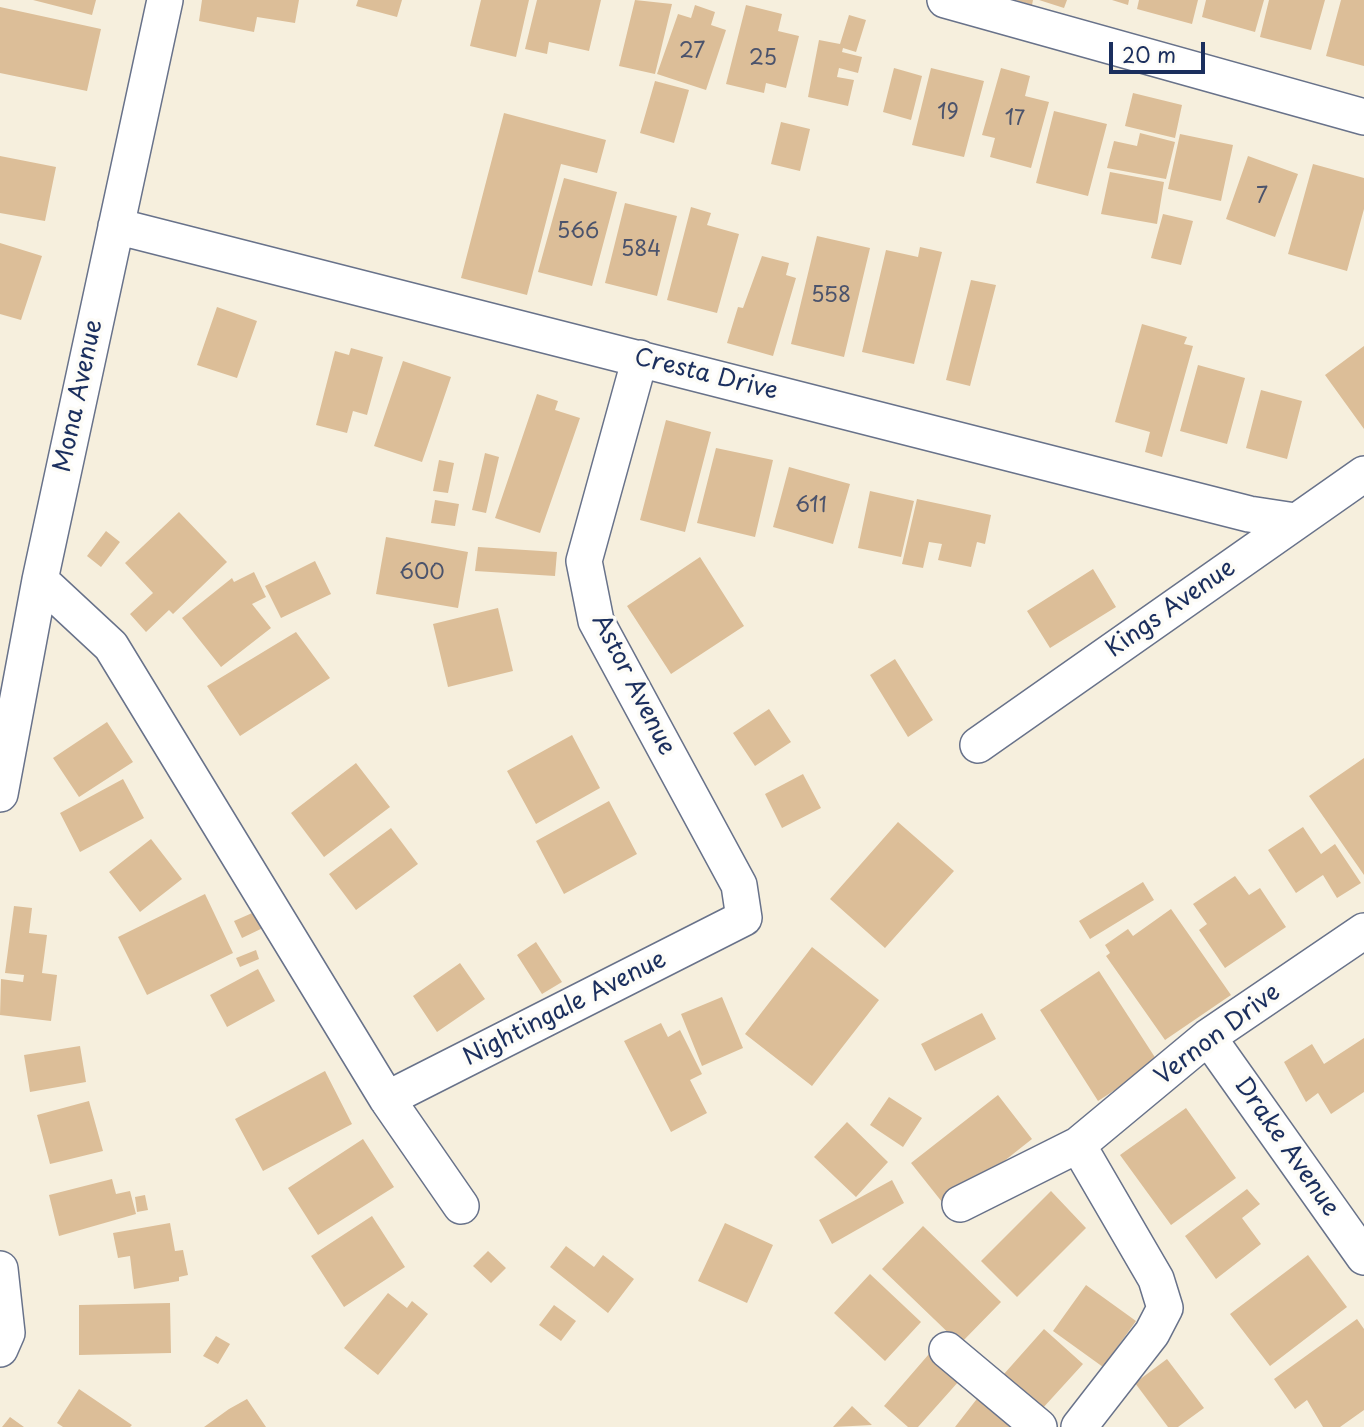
<!DOCTYPE html>
<style>
body{margin:0}
#map{position:relative;width:1364px;height:1427px;overflow:hidden;background:#f6efdd;font-family:"Playpen Sans",sans-serif}
canvas{display:block}
.scale{position:absolute;left:1109px;top:42px;width:96px;height:32px;box-sizing:border-box;border:4px solid #1b2f5e;border-top:0;padding-left:9px;font-size:21px;line-height:24px;white-space:nowrap;color:#1b2f5e;-webkit-text-stroke:5px #fdfcf7;paint-order:stroke}
</style>
<div id="map">
<canvas width="1364" height="1427"></canvas>
<div class="scale">20 m</div>
</div>
<script>
const ctx = document.querySelector('canvas').getContext('2d');
ctx.lineJoin = 'round';
function fillPath(path, color) {
  ctx.fillStyle = color;
  ctx.fill(path, 'evenodd');
}
function trace(path, color, width, dash) {
  ctx.strokeStyle = color;
  ctx.lineWidth = width;
  ctx.lineCap = dash ? 'butt' : 'round';
  ctx.setLineDash(dash || []);
  ctx.stroke(path);
}
function label(font, color, halo, rows, align = 'center') {
  ctx.font = font + ' "Playpen Sans",sans-serif';
  ctx.lineWidth = 7;
  ctx.setLineDash([]);
  ctx.textBaseline = 'middle';
  ctx.strokeStyle = halo;
  ctx.fillStyle = color;
  for (const [text, x, y, turn = 0] of rows) {
    ctx.save();
    ctx.translate(x, y);
    ctx.rotate((+turn || 0) * Math.PI / 180);
    ctx.textAlign = isNaN(turn) ? turn : align;
    if (halo) ctx.strokeText(text, 0, 0);
    ctx.fillText(text, 0, 0);
    ctx.restore();
  }
}
fillPath(new Path2D(`
 M 33,0 L 96,0 L 92,15 Z
 M 202,0 L 299,0 L 295,23 L 257,17 L 254,32 L 199,21 Z
 M 358,0 L 402,0 L 397,17 L 356,6 Z
 M 481,0 L 529,0 L 516,57 L 470,46 Z
 M 537,0 L 601,0 L 589,51 L 549,42 L 547,54 L 525,49 Z
 M 635,0 L 672,4 L 655,74 L 619,66 Z
 M 1015,0 L 1033,0 L 1032,5 Z
 M 1039,0 L 1067,0 L 1064,8 Z
 M 1112,0 L 1129,0 L 1128,5 Z
 M 1139,0 L 1198,0 L 1192,24 L 1137,9 Z
 M 1206,0 L 1264,0 L 1255,32 L 1202,17 Z
 M 1269,0 L 1325,0 L 1311,50 L 1260,37 Z
 M 1341,0 L 1364,0 L 1364,66 L 1326,56 Z
 M 695,5 L 715,12 L 711,25 L 726,30 L 706,90 L 657,74 L 678,14 L 691,18 Z
 M 746,5 L 782,14 L 778,31 L 799,36 L 786,88 L 766,83 L 764,93 L 726,84 Z
 M 0,7 L 101,29 L 87,91 L 0,73 Z
 M 849,15 L 866,20 L 856,52 L 843,48 L 842,52 L 862,57 L 858,73 L 839,68 L 837,77 L 854,80 L 848,106 L 808,97 L 819,40 L 840,44 Z
 M 894,68 L 922,76 L 911,120 L 883,112 Z
 M 931,68 L 984,81 L 964,157 L 912,145 Z
 M 1001,68 L 1030,76 L 1025,96 L 1049,102 L 1031,168 L 990,157 L 995,138 L 982,135 Z
 M 655,81 L 689,90 L 674,143 L 640,133 Z
 M 1133,93 L 1182,105 L 1175,138 L 1125,126 Z
 M 1054,111 L 1107,124 L 1088,196 L 1036,183 Z
 M 504,113 L 606,140 L 597,173 L 561,164 L 527,295 L 461,278 Z
 M 781,122 L 810,129 L 800,171 L 771,164 Z
 M 1140,133 L 1175,142 L 1166,179 L 1107,168 L 1114,141 L 1137,146 Z
 M 1180,134 L 1233,145 L 1221,201 L 1168,189 Z
 M 0,156 L 56,167 L 45,221 L 0,213 Z
 M 1248,156 L 1298,174 L 1275,237 L 1226,219 Z
 M 1313,164 L 1364,178 L 1364,209 L 1347,271 L 1288,254 Z
 M 1110,172 L 1164,182 L 1157,224 L 1101,214 Z
 M 564,178 L 617,192 L 592,286 L 538,272 Z
 M 625,203 L 677,216 L 657,296 L 605,283 Z
 M 691,207 L 711,213 L 707,225 L 739,234 L 717,313 L 667,300 Z
 M 1163,214 L 1193,221 L 1181,265 L 1151,258 Z
 M 817,236 L 870,248 L 844,357 L 791,344 Z
 M 0,243 L 42,256 L 21,320 L 0,314 Z
 M 920,247 L 942,252 L 914,364 L 862,352 L 886,250 L 918,257 Z
 M 762,256 L 789,263 L 786,275 L 796,278 L 773,356 L 727,343 L 738,307 L 743,308 Z
 M 971,280 L 996,285 L 970,386 L 946,380 Z
 M 217,307 L 257,321 L 237,378 L 197,365 Z
 M 1142,324 L 1187,337 L 1184,344 L 1193,346 L 1162,457 L 1145,452 L 1150,432 L 1115,422 Z
 M 1364,346 L 1364,429 L 1325,375 Z
 M 351,348 L 383,357 L 367,415 L 353,411 L 347,433 L 316,425 L 335,351 L 349,355 Z
 M 403,361 L 451,377 L 422,462 L 374,446 Z
 M 1198,365 L 1245,378 L 1227,444 L 1180,431 Z
 M 1261,390 L 1302,401 L 1287,459 L 1246,448 Z
 M 537,394 L 558,401 L 555,410 L 580,418 L 540,533 L 495,518 Z
 M 666,420 L 711,432 L 685,532 L 640,520 Z
 M 716,448 L 773,460 L 755,537 L 697,523 Z
 M 485,453 L 499,457 L 486,513 L 472,510 Z
 M 439,460 L 454,463 L 448,493 L 433,491 Z
 M 789,467 L 850,484 L 833,544 L 773,527 Z
 M 870,491 L 914,501 L 901,557 L 858,548 Z
 M 917,499 L 991,515 L 985,544 L 977,542 L 971,567 L 938,560 L 942,544 L 929,542 L 923,568 L 902,564 Z
 M 435,500 L 459,504 L 455,526 L 431,523 Z
 M 179,512 L 227,562 L 173,614 L 169,610 L 146,632 L 130,614 L 153,593 L 125,563 Z
 M 106,531 L 120,542 L 101,567 L 87,556 Z
 M 386,537 L 468,552 L 458,608 L 376,594 Z
 M 478,547 L 557,552 L 555,576 L 475,571 Z
 M 700,557 L 744,626 L 671,674 L 627,606 Z
 M 315,561 L 331,594 L 281,618 L 265,586 Z
 M 1093,569 L 1116,607 L 1050,648 L 1027,611 Z
 M 254,572 L 266,597 L 252,604 L 271,628 L 221,667 L 182,618 L 232,578 L 234,582 Z
 M 498,608 L 513,671 L 448,687 L 433,624 Z
 M 296,632 L 330,678 L 240,736 L 207,686 Z
 M 895,659 L 933,720 L 908,737 L 870,675 Z
 M 769,709 L 791,742 L 755,766 L 733,733 Z
 M 107,722 L 133,762 L 79,797 L 53,758 Z
 M 572,735 L 600,788 L 536,824 L 507,771 Z
 M 1364,758 L 1364,875 L 1309,796 Z
 M 356,763 L 390,807 L 324,857 L 291,813 Z
 M 803,774 L 821,808 L 782,828 L 765,794 Z
 M 123,779 L 144,818 L 80,852 L 60,813 Z
 M 609,801 L 637,854 L 564,894 L 536,841 Z
 M 898,822 L 954,871 L 885,948 L 830,899 Z
 M 1303,827 L 1321,854 L 1335,844 L 1361,883 L 1337,898 L 1323,875 L 1296,893 L 1268,850 Z
 M 391,828 L 418,864 L 356,910 L 329,874 Z
 M 151,839 L 182,879 L 140,912 L 109,872 Z
 M 1235,876 L 1249,895 L 1260,888 L 1286,927 L 1225,968 L 1199,930 L 1207,924 L 1193,904 Z
 M 1143,882 L 1154,900 L 1090,939 L 1079,921 Z
 M 205,894 L 233,953 L 147,995 L 118,937 Z
 M 14,906 L 32,908 L 29,933 L 47,935 L 42,973 L 57,975 L 51,1021 L 0,1015 L 1,979 L 23,982 L 24,975 L 5,973 Z
 M 1171,909 L 1231,995 L 1165,1040 L 1106,956 L 1110,953 L 1105,945 L 1128,929 L 1133,936 Z
 M 259,910 L 267,926 L 242,938 L 234,921 Z
 M 536,942 L 562,982 L 542,994 L 517,955 Z
 M 812,947 L 879,1000 L 812,1086 L 745,1034 Z
 M 256,950 L 259,959 L 240,967 L 236,958 Z
 M 460,963 L 485,999 L 437,1032 L 413,996 Z
 M 258,969 L 275,1001 L 227,1027 L 210,995 Z
 M 1099,971 L 1158,1062 L 1098,1101 L 1040,1010 Z
 M 722,997 L 743,1048 L 702,1066 L 681,1014 Z
 M 982,1013 L 996,1039 L 935,1071 L 921,1044 Z
 M 661,1023 L 668,1037 L 680,1030 L 702,1074 L 690,1080 L 707,1113 L 671,1132 L 624,1041 Z
 M 1364,1038 L 1364,1092 L 1331,1114 L 1318,1093 L 1306,1102 L 1284,1062 L 1312,1044 L 1324,1064 Z
 M 80,1046 L 86,1082 L 30,1092 L 24,1055 Z
 M 325,1071 L 352,1124 L 263,1171 L 235,1119 Z
 M 998,1095 L 1032,1139 L 946,1207 L 911,1163 Z
 M 889,1097 L 922,1118 L 903,1147 L 870,1125 Z
 M 89,1101 L 103,1151 L 50,1164 L 37,1115 Z
 M 1186,1108 L 1236,1178 L 1171,1225 L 1120,1155 Z
 M 847,1122 L 888,1162 L 856,1197 L 814,1157 Z
 M 363,1139 L 394,1187 L 318,1235 L 288,1188 Z
 M 112,1179 L 116,1194 L 130,1191 L 136,1214 L 59,1236 L 49,1195 Z
 M 892,1180 L 904,1203 L 832,1244 L 819,1220 Z
 M 1247,1189 L 1260,1204 L 1242,1218 L 1261,1244 L 1216,1279 L 1185,1236 Z
 M 1051,1191 L 1086,1228 L 1017,1297 L 981,1261 Z
 M 145,1195 L 148,1210 L 137,1212 L 135,1197 Z
 M 372,1216 L 405,1267 L 344,1307 L 311,1256 Z
 M 170,1223 L 175,1251 L 183,1250 L 188,1275 L 179,1277 L 179,1281 L 134,1289 L 130,1256 L 118,1258 L 113,1233 Z
 M 725,1223 L 773,1245 L 747,1303 L 698,1281 Z
 M 923,1226 L 1001,1302 L 960,1344 L 882,1269 Z
 M 566,1246 L 594,1267 L 603,1255 L 634,1279 L 608,1313 L 550,1267 Z
 M 488,1251 L 506,1268 L 491,1283 L 473,1266 Z
 M 1308,1255 L 1347,1307 L 1270,1366 L 1230,1314 Z
 M 870,1274 L 921,1322 L 885,1361 L 834,1313 Z
 M 1086,1285 L 1136,1321 L 1103,1367 L 1053,1331 Z
 M 388,1293 L 407,1308 L 412,1301 L 428,1314 L 378,1375 L 344,1348 Z
 M 170,1303 L 171,1353 L 79,1355 L 79,1305 Z
 M 554,1305 L 576,1321 L 561,1341 L 539,1325 Z
 M 1357,1319 L 1364,1329 L 1364,1410 L 1340,1427 L 1323,1427 L 1307,1400 L 1295,1409 L 1274,1379 Z
 M 1044,1329 L 1083,1364 L 1042,1409 L 1004,1374 Z
 M 216,1336 L 230,1344 L 218,1364 L 203,1356 Z
 M 929,1354 L 959,1381 L 918,1427 L 908,1427 L 884,1406 Z
 M 1167,1359 L 1204,1408 L 1178,1427 L 1168,1427 L 1135,1383 Z
 M 79,1389 L 132,1425 L 130,1427 L 63,1427 L 57,1423 Z
 M 983,1391 L 1030,1427 L 955,1427 Z
 M 247,1399 L 266,1427 L 204,1427 L 229,1409 Z
 M 852,1406 L 872,1425 L 833,1427 Z
 M 10,1417 L 24,1427 L 2,1427 Z`), '#dcbe98');
const street = new Path2D(`
 M 945,0 L 1364,117
 M 116,226 L 1249,514 L 1295,521
 M 40,580 L 111,646 L 387,1099 L 461,1206
 M 978,745 L 1364,474
 M 0,794 L 40,580 L 165,0
 M 1208,1037 L 1364,1257
 M 387,1099 L 744,918 L 739,885 L 596,621 L 584,561 L 640,358
 M 1078,1145 L 1156,1279 L 1165,1308 L 1152,1333 L 1079,1427
 M 960,1204 L 1078,1145 L 1208,1037 L 1364,931
 M 0,1269 L 7,1333 L 0,1349
 M 947,1350 L 1039,1427`);
trace(street, '#68728a', 38);
trace(street, '#fff', 35);
label('21px', '#4b536c', null, [
 ["27",692,52],
 ["25",763,59],
 ["19",948,113],
 ["17",1015,119],
 ["7",1262,197],
 ["566",578,232],
 ["584",641,250],
 ["558",831,296],
 ["611",811,506],
 ["600",422,573]
]);
label('24px', '#1b2f5e', '#fdfcf7', [
 ["Cresta Drive",706,375,14],
 ["Mona Avenue",79,396,-78],
 ["Kings Avenue",1171,609,-35],
 ["Astor Avenue",633,685,63],
 ["Nightingale Avenue",565,1009,-27],
 ["Vernon Drive",1218,1035,-37],
 ["Drake Avenue",1286,1147,55]
]);
</script>
